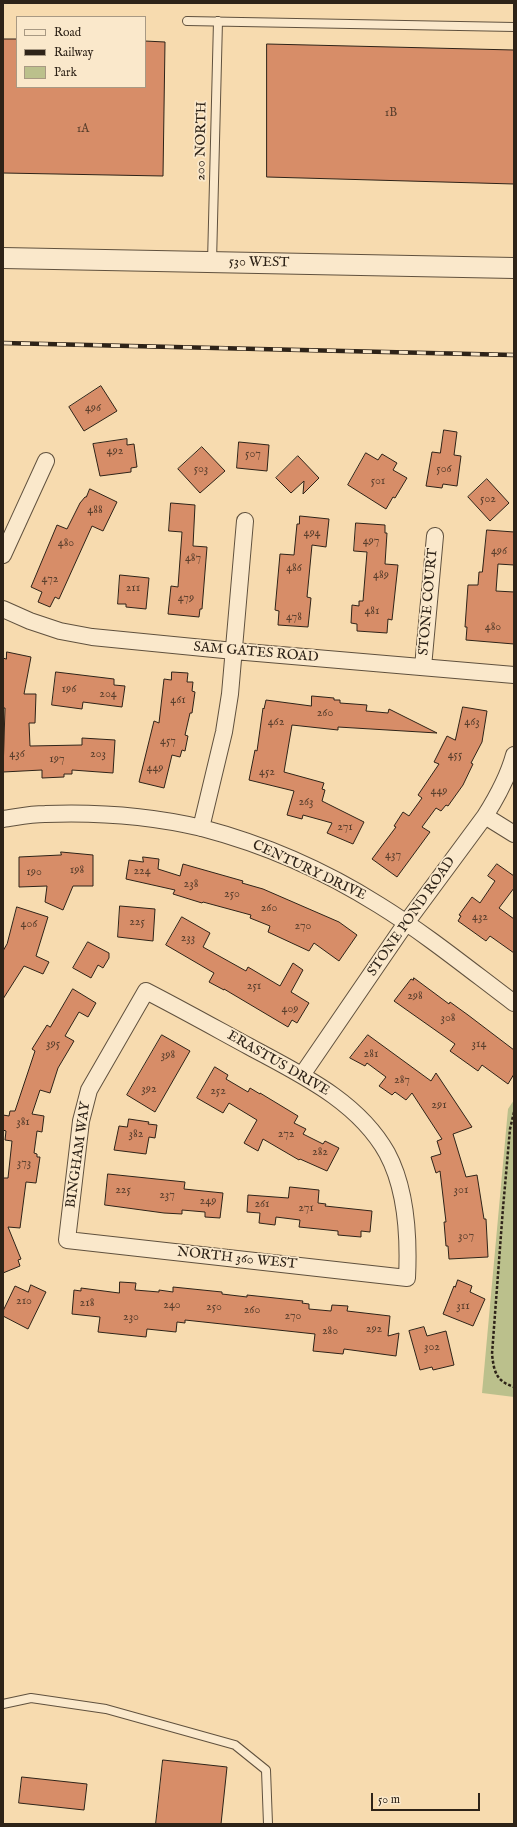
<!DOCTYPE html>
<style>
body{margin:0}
#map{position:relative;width:517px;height:1827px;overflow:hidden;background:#f7dbaf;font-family:"IM FELL English",serif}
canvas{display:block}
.frame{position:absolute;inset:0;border:4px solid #2e2318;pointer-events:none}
.legend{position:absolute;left:16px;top:16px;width:130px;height:72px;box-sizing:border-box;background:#fae8cb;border:1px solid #a89983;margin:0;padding:5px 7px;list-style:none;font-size:12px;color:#2e2318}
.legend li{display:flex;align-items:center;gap:8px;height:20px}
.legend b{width:20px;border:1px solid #a89983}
.scale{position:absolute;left:371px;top:1793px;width:109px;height:18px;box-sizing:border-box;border:2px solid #2e2318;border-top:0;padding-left:5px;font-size:12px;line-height:14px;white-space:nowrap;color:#2e2318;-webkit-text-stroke:3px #fae8cb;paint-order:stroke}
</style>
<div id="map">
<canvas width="517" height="1827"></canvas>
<div class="frame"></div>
<ul class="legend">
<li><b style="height:5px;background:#fae8cb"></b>Road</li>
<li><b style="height:5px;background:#2e2318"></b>Railway</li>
<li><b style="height:11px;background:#bbc08c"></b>Park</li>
</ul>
<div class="scale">50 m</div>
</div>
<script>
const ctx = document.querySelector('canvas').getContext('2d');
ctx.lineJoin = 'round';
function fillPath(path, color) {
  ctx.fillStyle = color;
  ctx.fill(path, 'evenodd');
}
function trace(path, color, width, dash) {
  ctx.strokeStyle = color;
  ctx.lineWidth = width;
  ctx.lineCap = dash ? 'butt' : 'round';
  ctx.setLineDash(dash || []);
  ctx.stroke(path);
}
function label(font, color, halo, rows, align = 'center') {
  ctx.font = font + ' "IM FELL English",serif';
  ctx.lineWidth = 3.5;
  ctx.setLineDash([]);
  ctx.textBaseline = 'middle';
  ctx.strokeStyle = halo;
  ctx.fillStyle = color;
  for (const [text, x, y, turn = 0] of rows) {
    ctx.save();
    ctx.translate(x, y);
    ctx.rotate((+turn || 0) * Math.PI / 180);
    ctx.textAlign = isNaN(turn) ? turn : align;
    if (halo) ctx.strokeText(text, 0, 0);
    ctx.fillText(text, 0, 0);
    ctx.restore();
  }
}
fillPath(new Path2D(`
 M 514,1100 L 514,1397 L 482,1393 L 508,1109 Z`), '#bbc08c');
const building = new Path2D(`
 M 3,39 L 17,39 L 17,87 L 145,87 L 145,41 L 165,42 L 163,176 L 3,173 Z
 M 267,44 L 514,50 L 514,184 L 267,177 Z
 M 101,386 L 117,411 L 84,431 L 69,407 Z
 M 444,430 L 457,432 L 454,455 L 461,456 L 457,486 L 443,484 L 442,488 L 426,486 L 432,452 L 440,453 Z
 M 127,439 L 127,445 L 134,444 L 137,467 L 131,468 L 131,472 L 100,476 L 93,444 Z
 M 239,442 L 269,445 L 267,471 L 237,468 Z
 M 202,447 L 225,471 L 200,493 L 178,469 Z
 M 366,453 L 378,460 L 382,454 L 397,463 L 393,470 L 407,478 L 395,498 L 393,497 L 386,509 L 348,485 Z
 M 298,456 L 319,478 L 303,494 L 304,481 L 291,493 L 276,478 Z
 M 487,479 L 509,503 L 490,521 L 468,497 Z
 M 90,489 L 117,502 L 103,531 L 92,526 L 59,599 L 55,597 L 50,607 L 38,602 L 42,592 L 31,587 L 57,525 L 67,529 L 80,503 L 85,497 L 86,497 Z
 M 171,503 L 195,505 L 193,546 L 207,547 L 202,609 L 200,609 L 199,617 L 168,614 L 171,586 L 178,587 L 182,532 L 169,531 Z
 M 300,516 L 329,519 L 326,547 L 312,545 L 307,597 L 311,598 L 308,627 L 278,625 L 279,611 L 275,610 L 280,554 L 294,555 L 297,524 L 299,524 Z
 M 356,523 L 385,525 L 385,533 L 387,533 L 385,564 L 398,565 L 392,620 L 388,619 L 387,633 L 357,631 L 357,624 L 351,623 L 352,605 L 359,606 L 359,601 L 363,601 L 367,552 L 354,551 Z
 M 487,530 L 514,532 L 514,565 L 498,564 L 496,591 L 514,592 L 514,644 L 466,640 L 467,627 L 465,627 L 468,585 L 478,585 L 479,572 L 482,572 Z
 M 120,575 L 149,578 L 146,609 L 126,607 L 126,604 L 118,604 Z
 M 7,652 L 31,657 L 24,694 L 36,694 L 35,723 L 29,723 L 30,746 L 82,745 L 82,738 L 115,740 L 113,773 L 72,770 L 72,774 L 64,774 L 64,777 L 42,778 L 42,770 L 3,772 L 5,708 L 3,708 L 3,658 L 6,659 Z
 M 56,672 L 114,679 L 114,685 L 125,686 L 122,707 L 83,702 L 82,709 L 52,705 Z
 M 172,672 L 188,673 L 187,682 L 193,682 L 192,691 L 195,692 L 192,713 L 190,713 L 185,735 L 188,736 L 185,751 L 182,750 L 180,757 L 172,755 L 164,788 L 139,782 L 154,721 L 159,723 L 164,679 L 171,680 Z
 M 312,696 L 334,698 L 334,700 L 340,700 L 340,703 L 367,705 L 366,711 L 388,713 L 389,709 L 437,733 L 338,727 L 338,730 L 292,725 L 284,772 L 324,783 L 322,789 L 325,790 L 322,801 L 364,822 L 353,844 L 327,833 L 332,823 L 303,815 L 302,819 L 287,815 L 294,791 L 249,780 L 255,750 L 257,751 L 263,708 L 264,709 L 266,700 L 311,706 Z
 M 463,707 L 487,711 L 482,742 L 471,763 L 473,764 L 463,785 L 448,806 L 446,805 L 441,811 L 436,808 L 422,827 L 430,832 L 397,877 L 372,859 L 396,827 L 394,826 L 403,812 L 409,816 L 422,798 L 418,795 L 439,764 L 434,762 L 447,736 L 455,740 Z
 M 61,852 L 93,855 L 93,886 L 73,886 L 63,910 L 45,902 L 47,886 L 19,887 L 19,857 L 61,855 Z
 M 143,857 L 159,859 L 158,869 L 180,876 L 183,864 L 243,881 L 242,883 L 263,889 L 339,922 L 357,935 L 339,961 L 314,943 L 309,951 L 268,932 L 270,926 L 250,918 L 251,915 L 203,902 L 202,903 L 173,894 L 175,890 L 126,879 L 129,860 L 143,862 Z
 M 497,864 L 514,876 L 514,888 L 499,908 L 514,919 L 514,953 L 490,936 L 486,941 L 458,921 L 461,916 L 459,915 L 472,897 L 480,903 L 495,881 L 488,876 Z
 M 120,906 L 155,909 L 153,941 L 118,937 Z
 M 17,907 L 48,917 L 36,956 L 49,962 L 43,974 L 24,966 L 3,999 L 3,951 L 7,944 Z
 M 182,917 L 210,933 L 203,947 L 246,971 L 248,967 L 280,986 L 293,963 L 303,970 L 291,992 L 309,1003 L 297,1023 L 292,1020 L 288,1027 L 224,989 L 224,990 L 209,982 L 214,973 L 166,945 Z
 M 88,942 L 109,953 L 109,958 L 103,968 L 98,965 L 91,978 L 73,968 Z
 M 414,978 L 449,1004 L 450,1002 L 468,1015 L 514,1050 L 514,1074 L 508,1084 L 482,1065 L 478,1071 L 450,1051 L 455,1044 L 394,1001 L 411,979 L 413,980 Z
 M 73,989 L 96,1003 L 88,1017 L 79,1012 L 65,1036 L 74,1041 L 58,1068 L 50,1093 L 40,1090 L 32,1114 L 44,1116 L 42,1132 L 37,1131 L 34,1153 L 37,1154 L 37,1157 L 40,1157 L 36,1183 L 26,1182 L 20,1228 L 8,1227 L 21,1259 L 18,1260 L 20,1266 L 3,1273 L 3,1178 L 8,1178 L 12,1141 L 5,1140 L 6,1131 L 3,1130 L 3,1115 L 9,1116 L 10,1111 L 15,1111 L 35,1051 L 32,1049 L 47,1025 L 50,1027 Z
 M 162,1035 L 190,1051 L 155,1112 L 127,1095 Z
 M 368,1035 L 431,1081 L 436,1073 L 472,1127 L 453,1134 L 466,1177 L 477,1175 L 484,1219 L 486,1219 L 488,1257 L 449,1259 L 448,1246 L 446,1246 L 444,1222 L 446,1222 L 440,1171 L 436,1173 L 431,1157 L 441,1154 L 437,1141 L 442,1139 L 412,1093 L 406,1100 L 395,1092 L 392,1095 L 379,1086 L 386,1077 L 367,1063 L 365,1066 L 350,1058 Z
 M 215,1067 L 228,1075 L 226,1079 L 248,1092 L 250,1088 L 260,1094 L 260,1093 L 298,1116 L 294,1123 L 306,1129 L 303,1134 L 323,1144 L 325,1141 L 339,1148 L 327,1171 L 300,1159 L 299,1160 L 263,1139 L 258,1151 L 244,1143 L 257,1120 L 229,1103 L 223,1113 L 197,1098 Z
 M 129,1119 L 149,1122 L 148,1124 L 157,1125 L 155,1138 L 149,1137 L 146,1154 L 114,1150 L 119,1126 L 127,1127 Z
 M 108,1174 L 185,1182 L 184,1189 L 223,1193 L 220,1218 L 205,1217 L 205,1212 L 182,1210 L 182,1214 L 164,1213 L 105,1205 Z
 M 290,1187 L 319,1190 L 318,1203 L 326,1204 L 325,1206 L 372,1211 L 370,1232 L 361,1231 L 361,1237 L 338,1235 L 338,1231 L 299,1227 L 300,1220 L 276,1217 L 275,1225 L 259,1223 L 260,1213 L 247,1212 L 248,1195 L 288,1198 Z
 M 458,1280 L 472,1286 L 470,1292 L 485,1299 L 473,1326 L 443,1314 L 454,1286 L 455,1287 Z
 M 120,1282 L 136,1283 L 135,1290 L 159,1292 L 159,1290 L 173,1292 L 173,1287 L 222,1292 L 222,1294 L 247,1297 L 247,1295 L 303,1301 L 302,1303 L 309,1304 L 309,1309 L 331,1311 L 332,1305 L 348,1306 L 347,1311 L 390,1316 L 388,1336 L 399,1333 L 396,1356 L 344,1349 L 343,1354 L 313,1351 L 315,1334 L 185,1320 L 185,1323 L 177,1322 L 176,1332 L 147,1329 L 146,1337 L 98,1332 L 100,1317 L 72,1314 L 74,1290 L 81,1291 L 81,1288 L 119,1293 Z
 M 31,1285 L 46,1292 L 28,1329 L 3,1316 L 3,1311 L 15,1286 L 28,1292 Z
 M 424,1327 L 427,1336 L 446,1331 L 454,1365 L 433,1370 L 432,1367 L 420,1370 L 409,1331 Z
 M 163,1760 L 227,1767 L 221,1824 L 156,1824 Z
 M 22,1777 L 87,1784 L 84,1810 L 19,1803 Z`);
fillPath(building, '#d78d68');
trace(building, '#2e2318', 1);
const service = new Path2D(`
 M 187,21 L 514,27
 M 212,262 L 218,21
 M 3,1704 L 31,1698 L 106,1709 L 235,1745 L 266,1770 L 268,1824`);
const minor = new Path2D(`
 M 3,555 L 46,461
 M 3,609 L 30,621 L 60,631 L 92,637 L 234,651 L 514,675
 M 423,667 L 435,536
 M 485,816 L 514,834
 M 3,819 C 17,817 31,814 45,814 C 97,812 151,816 202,828 C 263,844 325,871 379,905 C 426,934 470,970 514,1003
 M 201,828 L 224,732 L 230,694 L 245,521
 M 146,991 C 181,1009 215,1028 250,1047 C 300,1074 358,1101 387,1153 C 407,1190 409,1237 407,1278 L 67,1240 L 81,1121 L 89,1090 Z
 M 302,1075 L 406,923 L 485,816 C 497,797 508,777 514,755`);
const tertiary = new Path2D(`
 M 3,258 L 514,268`);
trace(service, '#60513e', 10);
trace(minor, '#60513e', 18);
trace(tertiary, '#60513e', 22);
trace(new Path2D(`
 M 514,1112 L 510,1129 L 503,1208 L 492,1354 C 494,1372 496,1381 514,1387`), '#2e2318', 2.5, [3, 2]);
trace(service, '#fae8cb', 8);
trace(minor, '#fae8cb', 16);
trace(tertiary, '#fae8cb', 20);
const rail = new Path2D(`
 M 3,343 L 514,355`);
trace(rail, '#2e2318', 4.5);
trace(rail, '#fae8cb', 3, [9]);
label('12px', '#583e2c', null, [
 ["1B",391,114],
 ["1A",83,130],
 ["496",93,409],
 ["492",115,452],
 ["507",253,455],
 ["503",201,470],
 ["506",444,470],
 ["501",378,482],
 ["502",488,500],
 ["488",95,511],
 ["494",312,534],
 ["497",371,542],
 ["480",66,544],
 ["496",499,552],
 ["487",193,559],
 ["486",294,569],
 ["489",381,576],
 ["472",50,580],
 ["211",133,589],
 ["479",186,599],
 ["481",372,612],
 ["478",294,618],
 ["480",493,628],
 ["196",69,690],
 ["204",108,695],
 ["461",178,701],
 ["260",325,714],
 ["462",276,723],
 ["463",472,723],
 ["457",168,742],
 ["436",17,755],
 ["203",98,755],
 ["455",455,756],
 ["197",57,760],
 ["449",155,769],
 ["452",267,773],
 ["449",439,792],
 ["263",306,803],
 ["271",345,828],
 ["437",393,856],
 ["198",77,871],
 ["224",142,872],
 ["190",34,873],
 ["238",191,885],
 ["250",232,895],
 ["260",269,909],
 ["432",480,918],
 ["225",137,923],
 ["406",29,925],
 ["270",303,927],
 ["233",188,939],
 ["251",254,987],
 ["298",415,997],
 ["409",290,1010],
 ["308",448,1019],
 ["395",53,1045],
 ["314",479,1045],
 ["281",371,1055],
 ["398",168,1056],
 ["287",402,1081],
 ["392",149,1090],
 ["252",218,1092],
 ["291",439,1106],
 ["381",23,1123],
 ["382",136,1135],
 ["272",286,1135],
 ["282",320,1153],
 ["373",24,1164],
 ["225",123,1191],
 ["301",461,1191],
 ["237",167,1196],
 ["249",208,1202],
 ["261",262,1205],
 ["271",306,1209],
 ["307",466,1237],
 ["210",24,1302],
 ["218",87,1304],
 ["240",172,1306],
 ["311",463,1307],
 ["250",214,1308],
 ["260",252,1311],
 ["270",293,1317],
 ["230",131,1318],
 ["292",374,1330],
 ["280",330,1332],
 ["302",432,1348]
]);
label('14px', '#2e2318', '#fae8cb', [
 ["200 NORTH",202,141,-89],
 ["530 WEST",259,263,1],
 ["STONE COURT",429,602,-85],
 ["SAM GATES ROAD",256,653,5],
 ["CENTURY DRIVE",309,871,25],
 ["STONE POND ROAD",412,917,-55],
 ["ERASTUS DRIVE",278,1064,30],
 ["BINGHAM WAY",79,1155,-82],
 ["NORTH 360 WEST",237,1259,6]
]);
</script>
